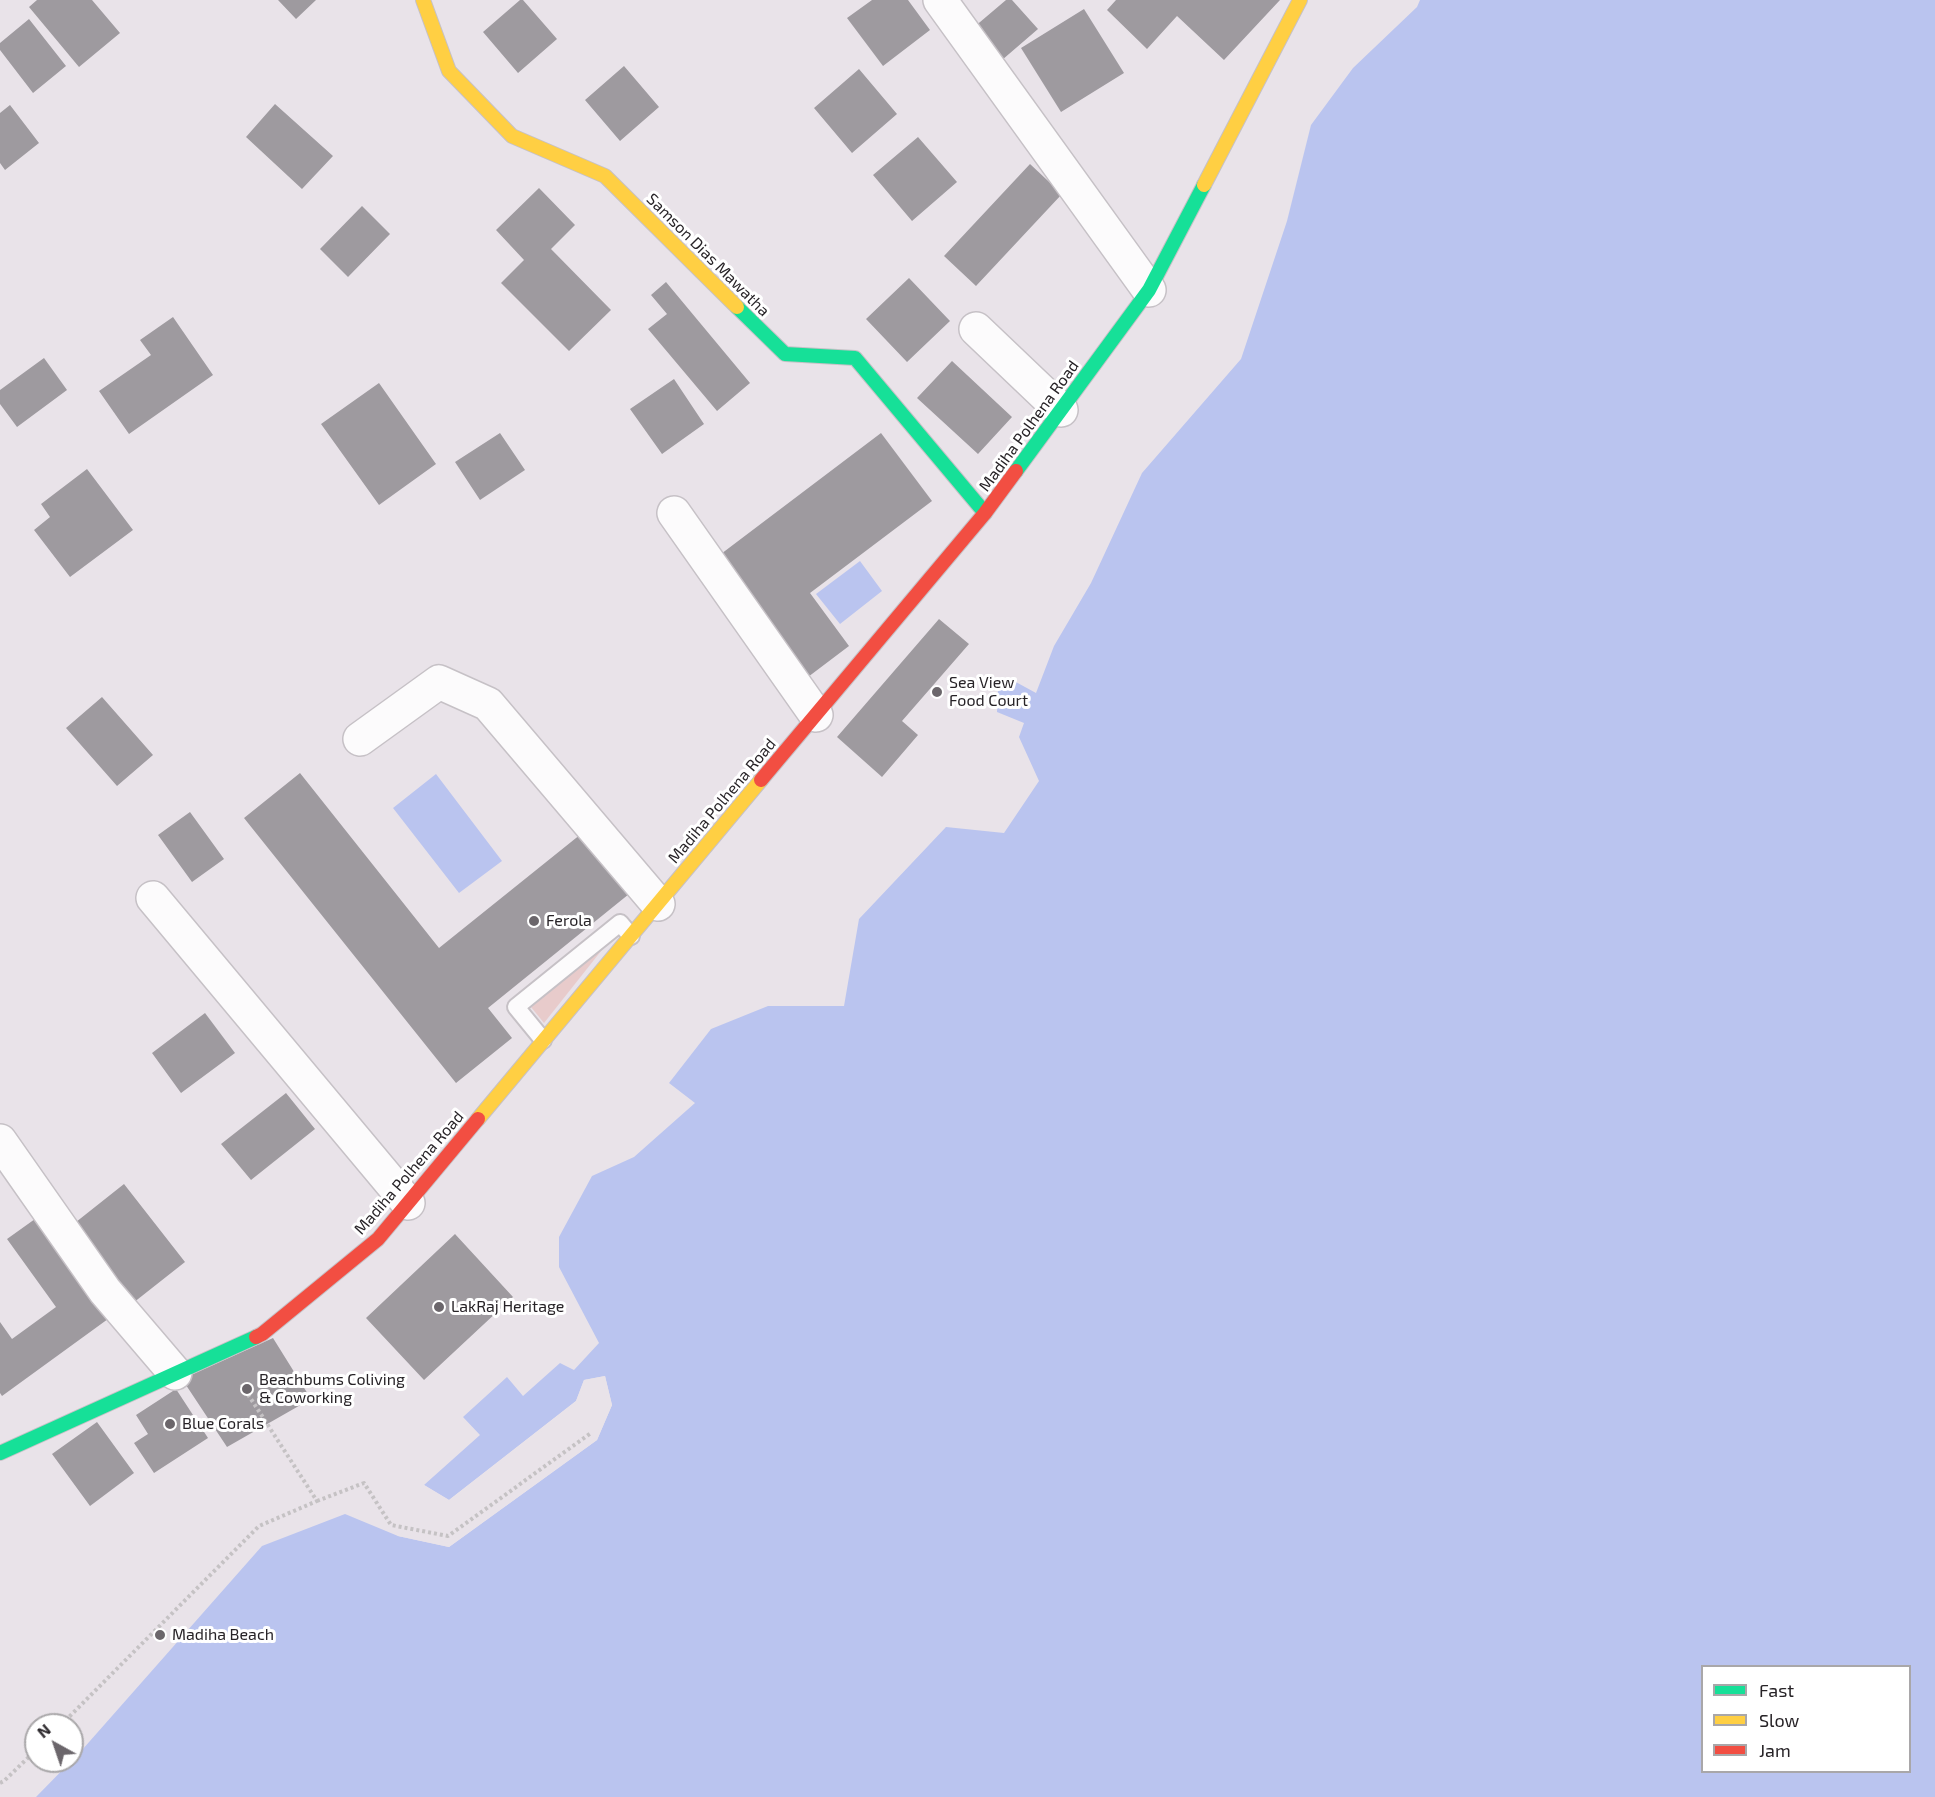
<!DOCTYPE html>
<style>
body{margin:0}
#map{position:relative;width:1935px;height:1797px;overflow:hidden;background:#e9e3e9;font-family:"Exo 2",sans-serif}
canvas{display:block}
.legend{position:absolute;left:1701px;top:1665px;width:210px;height:108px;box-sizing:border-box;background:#fff;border:2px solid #a9a7a9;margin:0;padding:8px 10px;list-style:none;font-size:18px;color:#272327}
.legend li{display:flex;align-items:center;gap:12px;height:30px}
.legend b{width:30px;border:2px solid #a9a7a9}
.north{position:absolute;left:24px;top:1713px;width:60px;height:60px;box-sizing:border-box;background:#fff;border:2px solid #a9a7a9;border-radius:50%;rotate:320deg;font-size:16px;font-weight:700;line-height:24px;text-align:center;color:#272327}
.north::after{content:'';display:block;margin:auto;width:21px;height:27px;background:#6b666b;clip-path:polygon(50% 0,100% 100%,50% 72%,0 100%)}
</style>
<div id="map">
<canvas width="1935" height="1797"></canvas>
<ul class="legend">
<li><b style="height:8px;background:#16e098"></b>Fast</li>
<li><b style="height:8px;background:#ffcf43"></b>Slow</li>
<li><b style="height:8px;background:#f24e42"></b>Jam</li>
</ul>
<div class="north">N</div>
</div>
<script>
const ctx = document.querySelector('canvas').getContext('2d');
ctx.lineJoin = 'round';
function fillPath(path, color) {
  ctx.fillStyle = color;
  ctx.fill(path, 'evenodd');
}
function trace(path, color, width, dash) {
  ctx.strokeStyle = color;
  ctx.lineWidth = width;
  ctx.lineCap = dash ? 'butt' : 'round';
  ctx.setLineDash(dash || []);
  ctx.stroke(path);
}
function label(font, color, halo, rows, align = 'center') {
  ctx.font = font + ' "Exo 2",sans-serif';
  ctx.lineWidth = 6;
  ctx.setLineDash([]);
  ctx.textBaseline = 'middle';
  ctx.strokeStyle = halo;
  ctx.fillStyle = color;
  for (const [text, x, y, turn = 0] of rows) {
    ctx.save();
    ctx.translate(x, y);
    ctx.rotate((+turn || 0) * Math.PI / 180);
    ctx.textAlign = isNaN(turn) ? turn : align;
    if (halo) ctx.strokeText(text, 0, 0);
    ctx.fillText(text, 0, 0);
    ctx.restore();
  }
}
fillPath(new Path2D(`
 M 609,941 L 544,1023 L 531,1007 Z`), '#e8cbcb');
fillPath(new Path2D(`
 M 1420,0 L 1935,0 L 1935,1797 L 36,1797 L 82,1750 L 262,1546 L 345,1514 L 398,1536 L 449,1547 L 597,1440 L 612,1405 L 605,1376 L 584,1380 L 576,1401 L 449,1500 L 424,1485 L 480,1435 L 463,1417 L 507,1377 L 523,1396 L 560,1363 L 574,1370 L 599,1343 L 559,1267 L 559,1237 L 592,1176 L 634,1157 L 695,1103 L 669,1083 L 711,1029 L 768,1006 L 844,1006 L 859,919 L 946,827 L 1004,833 L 1039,781 L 1019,737 L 1024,723 L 997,712 L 998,690 L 1014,681 L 1036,693 L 1054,646 L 1091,583 L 1142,473 L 1241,359 L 1287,221 L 1311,125 L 1353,68 L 1417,7 ZM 1702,1666 L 1910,1666 L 1910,1772 L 1702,1772 Z
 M 860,561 L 882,591 L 840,624 L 816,594 Z
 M 436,774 L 502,861 L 459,893 L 393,808 Z`), '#bac4ef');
fillPath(new Path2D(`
 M 605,1376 L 612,1405 L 597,1440 L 449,1547 L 398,1536 L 395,1532 L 448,1543 L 595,1438 L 608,1405 L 603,1379 L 586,1383 L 578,1403 L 451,1503 L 448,1503 L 421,1487 L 424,1485 L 449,1500 L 576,1401 L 584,1380 Z`), '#e9e3e9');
fillPath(new Path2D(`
 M 37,0 L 92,0 L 120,33 L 79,67 L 29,7 Z
 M 278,0 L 316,0 L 296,19 Z
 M 520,0 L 523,0 L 557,39 L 518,73 L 483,32 Z
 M 872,0 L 908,0 L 930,30 L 883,66 L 847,18 Z
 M 1006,0 L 1012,0 L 1038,29 L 1002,60 L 973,28 Z
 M 1116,0 L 1280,0 L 1224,60 L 1177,16 L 1147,49 L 1107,10 Z
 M 1084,9 L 1124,73 L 1061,112 L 1021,48 Z
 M 29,19 L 66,66 L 33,93 L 0,50 L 0,43 Z
 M 624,66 L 659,107 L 620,141 L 585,100 Z
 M 859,69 L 897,114 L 852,153 L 814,108 Z
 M 275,104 L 333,156 L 302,189 L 246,137 Z
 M 10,105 L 39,143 L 5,170 L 0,163 L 0,113 Z
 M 918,137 L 957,182 L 912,221 L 873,175 Z
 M 1030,164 L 1062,194 L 976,286 L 944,256 Z
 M 539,188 L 575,225 L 551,249 L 611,310 L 569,351 L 501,283 L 524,260 L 496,230 Z
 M 362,206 L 390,234 L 348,277 L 320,249 Z
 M 909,278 L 950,321 L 907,362 L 866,319 Z
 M 666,282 L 750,383 L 717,411 L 648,329 L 667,314 L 651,295 Z
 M 173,317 L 213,375 L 129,434 L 99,391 L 151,355 L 140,340 Z
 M 44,358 L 67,390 L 17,427 L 0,404 L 0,390 Z
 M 952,361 L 1012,417 L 978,454 L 917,398 Z
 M 674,379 L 704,424 L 662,454 L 630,409 Z
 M 379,383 L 436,464 L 379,505 L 321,424 Z
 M 500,433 L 525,470 L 480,500 L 455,462 Z
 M 881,433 L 932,501 L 810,593 L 849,646 L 808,677 L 717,557 Z
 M 87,469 L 133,530 L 70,577 L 34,530 L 50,517 L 41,504 Z
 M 939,619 L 969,644 L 902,721 L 918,735 L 882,777 L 837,737 Z
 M 102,697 L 153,755 L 117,786 L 66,728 Z
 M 300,773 L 439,948 L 581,834 L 629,894 L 488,1008 L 512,1038 L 456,1083 L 244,818 Z
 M 190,812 L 224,859 L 192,882 L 158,835 Z
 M 205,1013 L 235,1053 L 181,1093 L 152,1053 Z
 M 286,1093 L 315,1129 L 251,1180 L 221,1144 Z
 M 124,1184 L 185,1262 L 133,1303 L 71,1226 Z
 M 35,1219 L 108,1319 L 2,1396 L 0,1393 L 0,1322 L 12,1339 L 56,1307 L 7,1239 Z
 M 455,1234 L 513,1297 L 424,1380 L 366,1318 Z
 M 273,1338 L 311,1399 L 227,1447 L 182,1379 Z
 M 176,1389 L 208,1438 L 154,1473 L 134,1443 L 148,1434 L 136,1415 Z
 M 97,1422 L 134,1473 L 90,1506 L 52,1454 Z`), '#9e9a9f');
const lane = new Path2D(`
 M 543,1040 L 516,1007 L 620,923 L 631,936`);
const street = new Path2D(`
 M 940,0 L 1149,290
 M 976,329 L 1061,410
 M 674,513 L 816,715
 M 360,739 L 439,682 L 488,704 L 658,904
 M 153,898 L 408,1203
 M 0,1141 L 105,1291 L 175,1373`);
const fast = new Path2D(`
 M 737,307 L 785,354 L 855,358 L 985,513
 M 1016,471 L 1149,290 L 1204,185
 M 0,1453 L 256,1337`);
const slow = new Path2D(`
 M 423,0 L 449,71 L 512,136 L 605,176 L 737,307
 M 1204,185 L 1300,0
 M 478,1119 L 761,780`);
const jam = new Path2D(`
 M 761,780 L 985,513 L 1016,471
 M 256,1337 L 262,1334 L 378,1239 L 478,1119`);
trace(lane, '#c6c1c6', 20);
trace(street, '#c6c1c6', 36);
trace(fast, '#c6c1c6', 16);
trace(slow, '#c6c1c6', 16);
trace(jam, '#c6c1c6', 16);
trace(new Path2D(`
 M 317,1501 L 364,1483 L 391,1525 L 448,1536 L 591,1433
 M 61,1725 L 259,1526 L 317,1501 L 240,1382
 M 0,1783 L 4,1781 L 36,1750`), '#c5c2c4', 4, [3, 3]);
trace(lane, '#fcfbfc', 16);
trace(street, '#fcfbfc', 33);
trace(fast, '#16e098', 14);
trace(slow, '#ffcf43', 14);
trace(jam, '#f24e42', 14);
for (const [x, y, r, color] of [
 [937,692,6,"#6b666b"],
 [534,921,6,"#6b666b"],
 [439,1307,6,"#6b666b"],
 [247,1389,6,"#6b666b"],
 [170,1424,6,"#6b666b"],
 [160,1635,6,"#6b666b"]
]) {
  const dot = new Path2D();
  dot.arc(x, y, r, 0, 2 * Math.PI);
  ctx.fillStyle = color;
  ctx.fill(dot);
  trace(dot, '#fff', 2);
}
label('16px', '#272327', '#fff', [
 ["Samson Dias Mawatha",708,255,45],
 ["Madiha Polhena Road",1029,426,-54],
 ["Madiha Polhena Road",722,801,-50],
 ["Madiha Polhena Road",409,1173,-49]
]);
label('16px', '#272327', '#fff', [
 ["Sea View",949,683],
 ["Food Court",949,701],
 ["Ferola",546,921],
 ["LakRaj Heritage",451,1307],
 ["Beachbums Coliving",259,1380],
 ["& Coworking",259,1398],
 ["Blue Corals",182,1424],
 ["Madiha Beach",172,1635]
], 'left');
</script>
